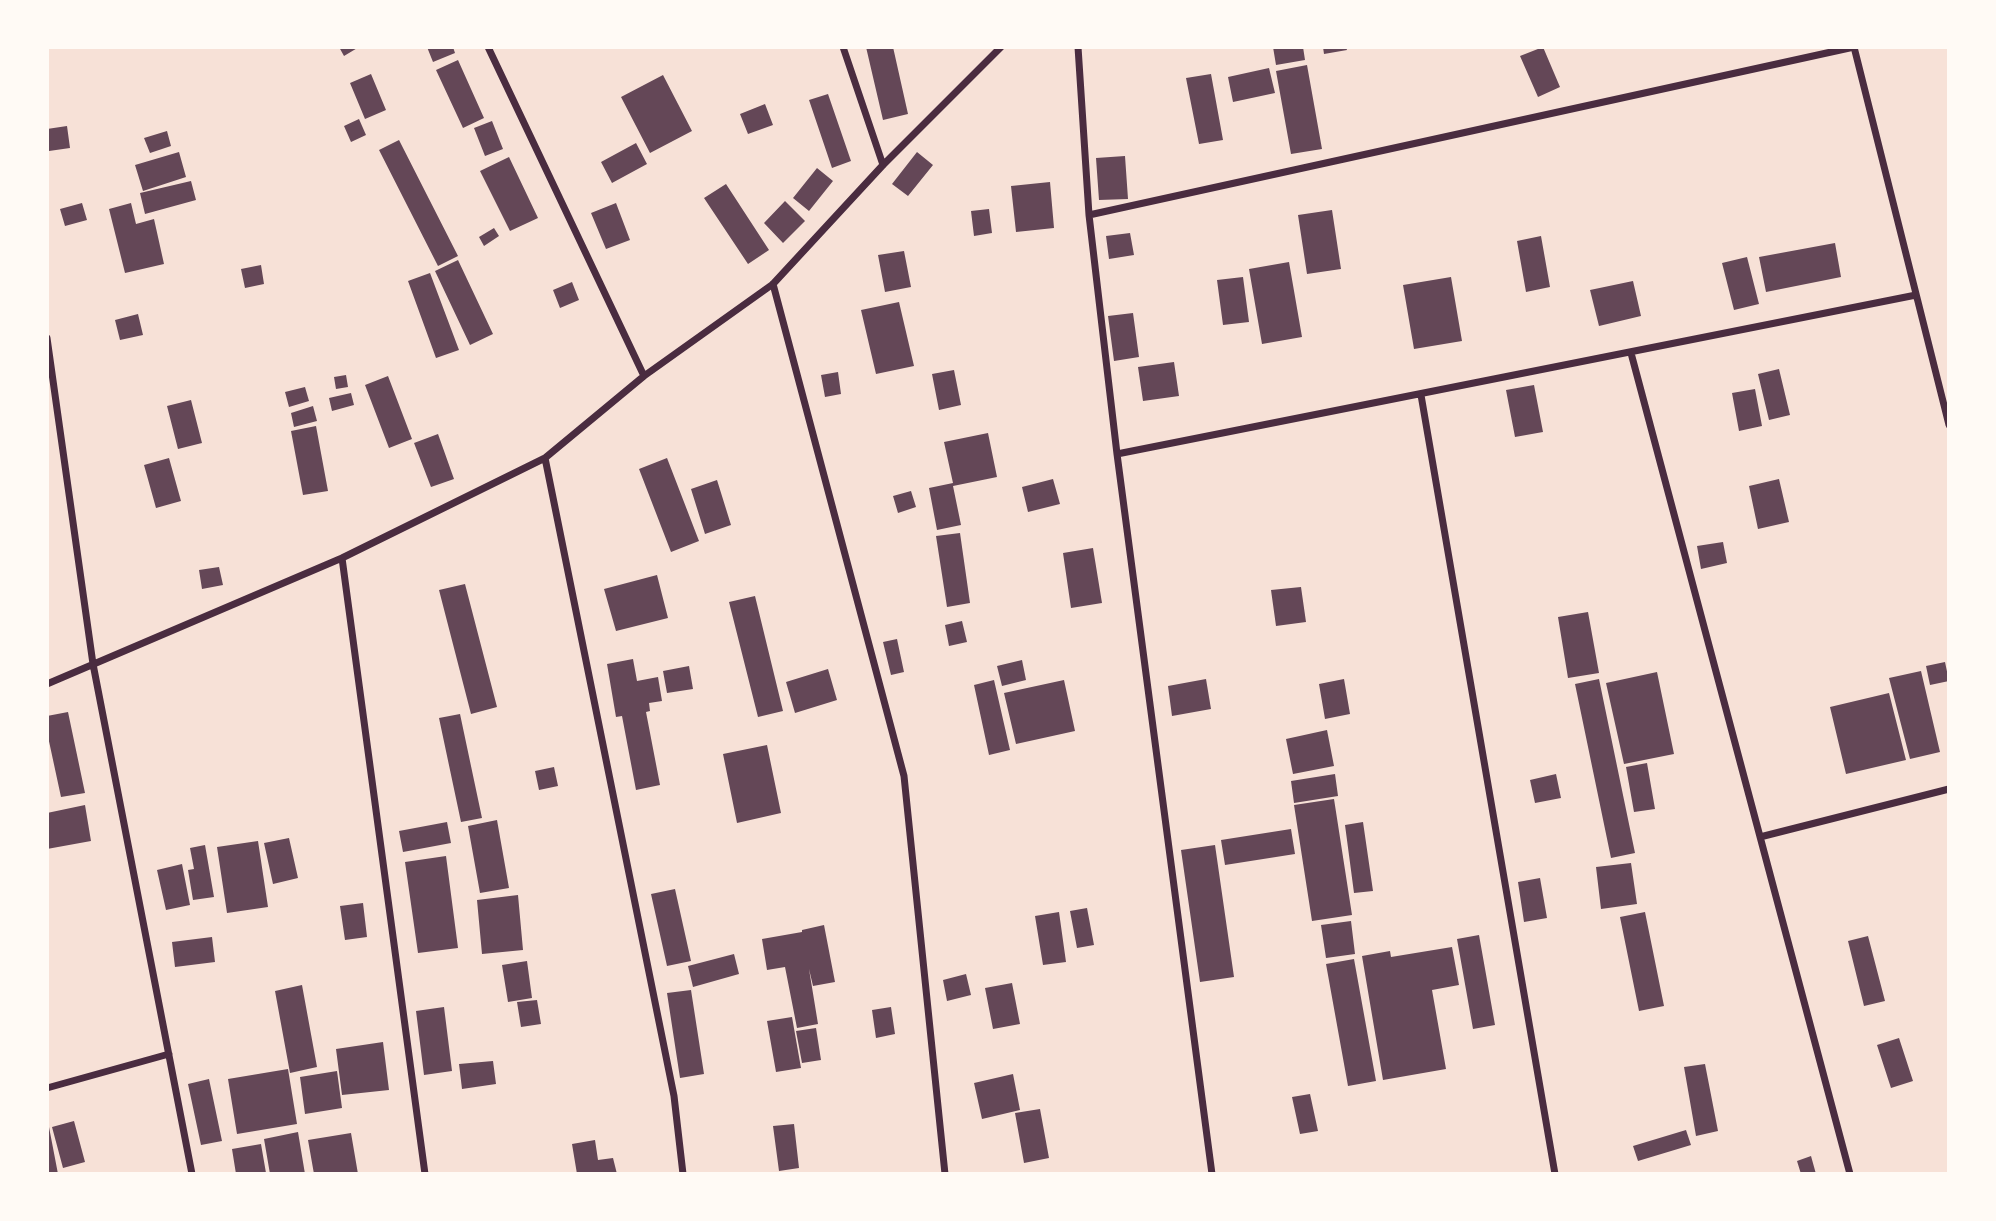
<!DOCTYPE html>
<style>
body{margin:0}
#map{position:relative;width:1996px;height:1221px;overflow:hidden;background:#f7e1d7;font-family:"Exo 2",sans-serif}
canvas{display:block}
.frame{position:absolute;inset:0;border:49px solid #fffaf5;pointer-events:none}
</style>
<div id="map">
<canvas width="1996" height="1221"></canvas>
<div class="frame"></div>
</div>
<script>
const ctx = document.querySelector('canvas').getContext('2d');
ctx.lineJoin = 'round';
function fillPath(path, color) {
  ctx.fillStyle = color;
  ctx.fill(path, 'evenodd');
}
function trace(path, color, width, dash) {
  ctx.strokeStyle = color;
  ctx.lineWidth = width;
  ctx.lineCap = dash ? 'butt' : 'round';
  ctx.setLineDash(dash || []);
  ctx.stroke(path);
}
fillPath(new Path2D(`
 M 339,47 L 359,47 L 344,56 Z
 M 427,47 L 453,47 L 455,53 L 433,62 Z
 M 866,47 L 893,47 L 908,114 L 883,120 Z
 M 1273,47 L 1303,47 L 1305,60 L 1276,65 Z
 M 1323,47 L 1346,47 L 1347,50 L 1324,54 Z
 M 1543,47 L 1560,87 L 1538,97 L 1520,56 Z
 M 458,60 L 484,118 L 463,128 L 436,70 Z
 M 1307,65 L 1322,149 L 1291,154 L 1276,71 Z
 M 1269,68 L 1275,93 L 1233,102 L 1228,77 Z
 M 371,74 L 386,110 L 365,119 L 350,83 Z
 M 1211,74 L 1223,140 L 1199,144 L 1186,78 Z
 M 663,75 L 692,131 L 650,153 L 621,97 Z
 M 828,94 L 851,161 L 832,168 L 809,100 Z
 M 765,104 L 773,125 L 748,134 L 740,114 Z
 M 359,119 L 366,135 L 351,142 L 344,126 Z
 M 492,121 L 503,149 L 485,156 L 474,128 Z
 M 67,126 L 70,148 L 49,151 L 47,129 Z
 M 167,131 L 171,146 L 150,153 L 144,138 Z
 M 399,140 L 458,256 L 438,266 L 379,150 Z
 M 636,143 L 647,164 L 612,183 L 601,162 Z
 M 179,152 L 186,177 L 143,191 L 135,165 Z
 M 917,152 L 933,165 L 908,196 L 892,184 Z
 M 1125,156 L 1128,199 L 1099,200 L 1096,158 Z
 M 509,157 L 538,218 L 510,231 L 480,171 Z
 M 817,168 L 833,181 L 809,211 L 793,198 Z
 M 191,181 L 196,200 L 145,214 L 140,193 Z
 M 1050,182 L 1054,228 L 1016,232 L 1011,186 Z
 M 726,184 L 769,250 L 748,264 L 704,198 Z
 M 785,201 L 805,221 L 783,243 L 764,223 Z
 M 82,203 L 87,220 L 65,226 L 60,209 Z
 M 131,203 L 136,224 L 154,219 L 164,264 L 125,273 L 109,209 Z
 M 616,203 L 630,240 L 606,249 L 591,213 Z
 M 989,209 L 992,233 L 974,236 L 971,211 Z
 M 1332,210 L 1341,269 L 1307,274 L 1298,215 Z
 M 494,228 L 499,236 L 484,246 L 479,237 Z
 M 1130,233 L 1134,255 L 1109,259 L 1106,236 Z
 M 1541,236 L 1550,287 L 1526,292 L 1517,241 Z
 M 1835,243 L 1841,277 L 1766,292 L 1759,257 Z
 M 904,251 L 911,287 L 885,292 L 878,255 Z
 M 1747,257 L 1759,304 L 1734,310 L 1722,263 Z
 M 458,260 L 493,334 L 470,345 L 435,271 Z
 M 1289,262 L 1302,337 L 1262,344 L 1249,269 Z
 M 261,265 L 264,284 L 245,288 L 241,269 Z
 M 430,273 L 459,350 L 436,358 L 408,281 Z
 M 1243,277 L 1249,322 L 1223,325 L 1217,280 Z
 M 1451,277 L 1462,341 L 1414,349 L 1403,285 Z
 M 1633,281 L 1641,316 L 1599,326 L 1590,290 Z
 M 572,282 L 579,300 L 560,308 L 553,290 Z
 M 899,302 L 914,366 L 876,374 L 861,310 Z
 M 1133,313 L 1139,357 L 1114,361 L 1108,316 Z
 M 138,314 L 143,335 L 120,340 L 115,320 Z
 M 1174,362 L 1179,396 L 1143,401 L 1138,367 Z
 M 1779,369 L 1790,415 L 1769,420 L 1758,374 Z
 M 954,370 L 961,405 L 939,410 L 932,374 Z
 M 838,372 L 841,394 L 825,397 L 821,375 Z
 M 346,375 L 348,387 L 336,389 L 334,377 Z
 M 388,376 L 412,439 L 389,448 L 365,385 Z
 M 1534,385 L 1543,432 L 1515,437 L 1506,390 Z
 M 305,387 L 309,401 L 289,407 L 285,392 Z
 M 1755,389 L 1762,426 L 1739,431 L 1732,393 Z
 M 351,393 L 354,405 L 332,411 L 329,398 Z
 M 191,400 L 202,443 L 178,449 L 167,406 Z
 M 313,406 L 317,421 L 294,427 L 291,413 Z
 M 316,426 L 328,491 L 303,495 L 291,431 Z
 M 988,433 L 997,477 L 953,486 L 961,525 L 937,530 L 929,488 L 953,483 L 944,442 Z
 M 438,434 L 454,479 L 431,487 L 414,443 Z
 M 169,458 L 181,501 L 156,508 L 144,465 Z
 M 667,458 L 699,541 L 671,552 L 639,469 Z
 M 1053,479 L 1060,504 L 1028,512 L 1022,487 Z
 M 1779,479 L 1789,522 L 1758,529 L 1749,486 Z
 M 717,480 L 731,525 L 705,534 L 691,489 Z
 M 911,491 L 916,507 L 898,513 L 893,496 Z
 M 960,533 L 970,603 L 947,607 L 936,536 Z
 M 1723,542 L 1727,563 L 1701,569 L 1697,546 Z
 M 1093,548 L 1102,603 L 1071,608 L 1063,553 Z
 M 219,567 L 223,585 L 202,589 L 199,570 Z
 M 657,575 L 668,618 L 616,631 L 604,589 Z
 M 465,584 L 497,707 L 471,714 L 439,590 Z
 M 1301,587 L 1306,622 L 1276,626 L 1271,590 Z
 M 755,596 L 783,711 L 758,717 L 729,602 Z
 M 1588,612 L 1599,673 L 1568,678 L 1558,617 Z
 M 962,621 L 967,642 L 949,646 L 945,625 Z
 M 897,639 L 904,672 L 891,675 L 883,642 Z
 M 633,659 L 637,681 L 658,677 L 662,701 L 649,703 L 650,711 L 646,712 L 660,785 L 636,790 L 622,716 L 616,717 L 607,664 Z
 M 1022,660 L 1026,680 L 1002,686 L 997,666 Z
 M 1945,662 L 1949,681 L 1930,685 L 1926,666 Z
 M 689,666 L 693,689 L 667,693 L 663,671 Z
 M 828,669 L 837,700 L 795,713 L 786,682 Z
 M 1921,671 L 1940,752 L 1910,759 L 1889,678 Z
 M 1657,672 L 1674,754 L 1624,764 L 1606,683 Z
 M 1206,679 L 1211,709 L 1172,716 L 1168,686 Z
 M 1344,679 L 1350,714 L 1325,719 L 1319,684 Z
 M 1599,679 L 1635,853 L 1611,858 L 1575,684 Z
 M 994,680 L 1010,750 L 989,755 L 974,685 Z
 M 1064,680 L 1075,731 L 1016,744 L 1004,693 Z
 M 1889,693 L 1906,760 L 1846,774 L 1830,707 Z
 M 68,712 L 85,793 L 61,797 L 47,732 L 47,716 Z
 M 460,714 L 482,818 L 461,822 L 439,718 Z
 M 1327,730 L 1334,766 L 1293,774 L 1286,739 Z
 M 767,745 L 781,813 L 737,823 L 723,754 Z
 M 1647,763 L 1655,809 L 1634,812 L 1626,767 Z
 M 554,767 L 558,786 L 539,790 L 535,771 Z
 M 1335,774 L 1338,796 L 1294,803 L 1291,781 Z
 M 1556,774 L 1561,798 L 1535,803 L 1530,780 Z
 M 1334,799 L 1352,915 L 1312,921 L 1294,805 Z
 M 85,805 L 91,841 L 47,849 L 47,813 Z
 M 497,820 L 509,888 L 480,893 L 468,826 Z
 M 447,822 L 451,843 L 403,852 L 399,831 Z
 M 1363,822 L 1373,891 L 1354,893 L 1345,825 Z
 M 1291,829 L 1295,854 L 1225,865 L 1221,840 Z
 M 289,838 L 298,878 L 273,884 L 264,843 Z
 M 258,841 L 268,907 L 227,913 L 217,847 Z
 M 205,845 L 214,897 L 193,900 L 188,870 L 194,869 L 190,848 Z
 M 1215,845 L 1234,977 L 1200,982 L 1181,850 Z
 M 446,856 L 458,948 L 418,953 L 405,862 Z
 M 1631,863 L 1637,904 L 1601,909 L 1596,867 Z
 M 182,864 L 190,905 L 166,910 L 157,870 Z
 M 1540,878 L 1547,918 L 1524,922 L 1518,882 Z
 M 675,889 L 691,961 L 667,966 L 651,894 Z
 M 518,895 L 523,950 L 482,954 L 477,900 Z
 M 363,903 L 367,937 L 345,940 L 340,906 Z
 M 1087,908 L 1094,945 L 1077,948 L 1070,911 Z
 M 1059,912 L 1066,962 L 1043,965 L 1035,916 Z
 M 1645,912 L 1664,1006 L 1639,1011 L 1620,917 Z
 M 1351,921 L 1355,954 L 1326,958 L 1321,925 Z
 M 824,925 L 835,982 L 813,986 L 809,969 L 818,1024 L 797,1028 L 785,967 L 767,970 L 762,939 L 802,932 L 802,930 Z
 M 1479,935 L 1495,1025 L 1473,1029 L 1457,939 Z
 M 1868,936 L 1885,1001 L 1864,1006 L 1848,941 Z
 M 212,937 L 215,962 L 175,967 L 172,942 Z
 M 1452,947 L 1459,985 L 1432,990 L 1446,1069 L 1383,1080 L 1362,956 L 1390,951 L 1391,957 Z
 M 734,954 L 739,974 L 693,987 L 688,966 Z
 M 1354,959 L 1376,1081 L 1348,1086 L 1326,964 Z
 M 527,961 L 532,998 L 508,1002 L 502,965 Z
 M 966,974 L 971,995 L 947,1001 L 943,980 Z
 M 1012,983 L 1020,1024 L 993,1029 L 985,988 Z
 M 302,985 L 317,1067 L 290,1073 L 275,991 Z
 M 691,990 L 704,1074 L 680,1078 L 667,993 Z
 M 537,1000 L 541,1024 L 521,1027 L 517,1002 Z
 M 444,1007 L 452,1071 L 424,1075 L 416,1011 Z
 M 891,1007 L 895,1034 L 876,1038 L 872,1010 Z
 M 792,1017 L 801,1068 L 776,1072 L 767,1021 Z
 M 816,1028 L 821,1060 L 802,1063 L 796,1031 Z
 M 1899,1038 L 1913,1081 L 1891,1088 L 1877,1045 Z
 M 383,1042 L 389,1090 L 342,1095 L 336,1049 Z
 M 493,1061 L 496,1084 L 462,1089 L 459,1064 Z
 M 1705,1064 L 1718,1131 L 1696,1136 L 1684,1067 Z
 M 288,1069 L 297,1124 L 237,1134 L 228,1079 Z
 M 337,1071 L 342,1108 L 305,1114 L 300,1077 Z
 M 1013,1074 L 1020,1110 L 982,1119 L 974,1083 Z
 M 209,1079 L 222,1141 L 201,1145 L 188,1084 Z
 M 1310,1094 L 1318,1131 L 1300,1134 L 1292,1097 Z
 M 1040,1109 L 1049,1158 L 1024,1163 L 1015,1113 Z
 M 74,1121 L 85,1162 L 63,1168 L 52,1127 Z
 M 794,1124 L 799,1168 L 779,1171 L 773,1126 Z
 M 49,1127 L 58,1174 L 47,1174 Z
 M 1686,1130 L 1691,1145 L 1638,1161 L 1633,1146 Z
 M 298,1132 L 305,1174 L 270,1174 L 264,1139 Z
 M 351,1133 L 358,1174 L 314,1174 L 308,1140 Z
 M 595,1140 L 598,1160 L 613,1158 L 617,1174 L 577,1174 L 572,1144 Z
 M 261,1144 L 266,1173 L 236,1174 L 232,1149 Z
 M 1811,1156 L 1816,1174 L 1801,1174 L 1797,1161 Z`), '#644757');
trace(new Path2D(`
 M 488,47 L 644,376
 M 843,47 L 883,165
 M 1078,47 L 1089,215 L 1117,454 L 1212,1174
 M 1854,47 L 1949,425
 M 1089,215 L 1854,47
 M 773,284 L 904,776 L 945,1174
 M 47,338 L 93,664 L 192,1174
 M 1631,353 L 1850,1174
 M 1421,395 L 1555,1174
 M 1117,454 L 1916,295
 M 545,458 L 674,1096 L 683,1174
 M 342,558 L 425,1174
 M 47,684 L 342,558 L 545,458 L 644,376 L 773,284 L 883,165 L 1001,47
 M 1760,837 L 1949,789
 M 47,1088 L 169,1054`), '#4a2c40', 7);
</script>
